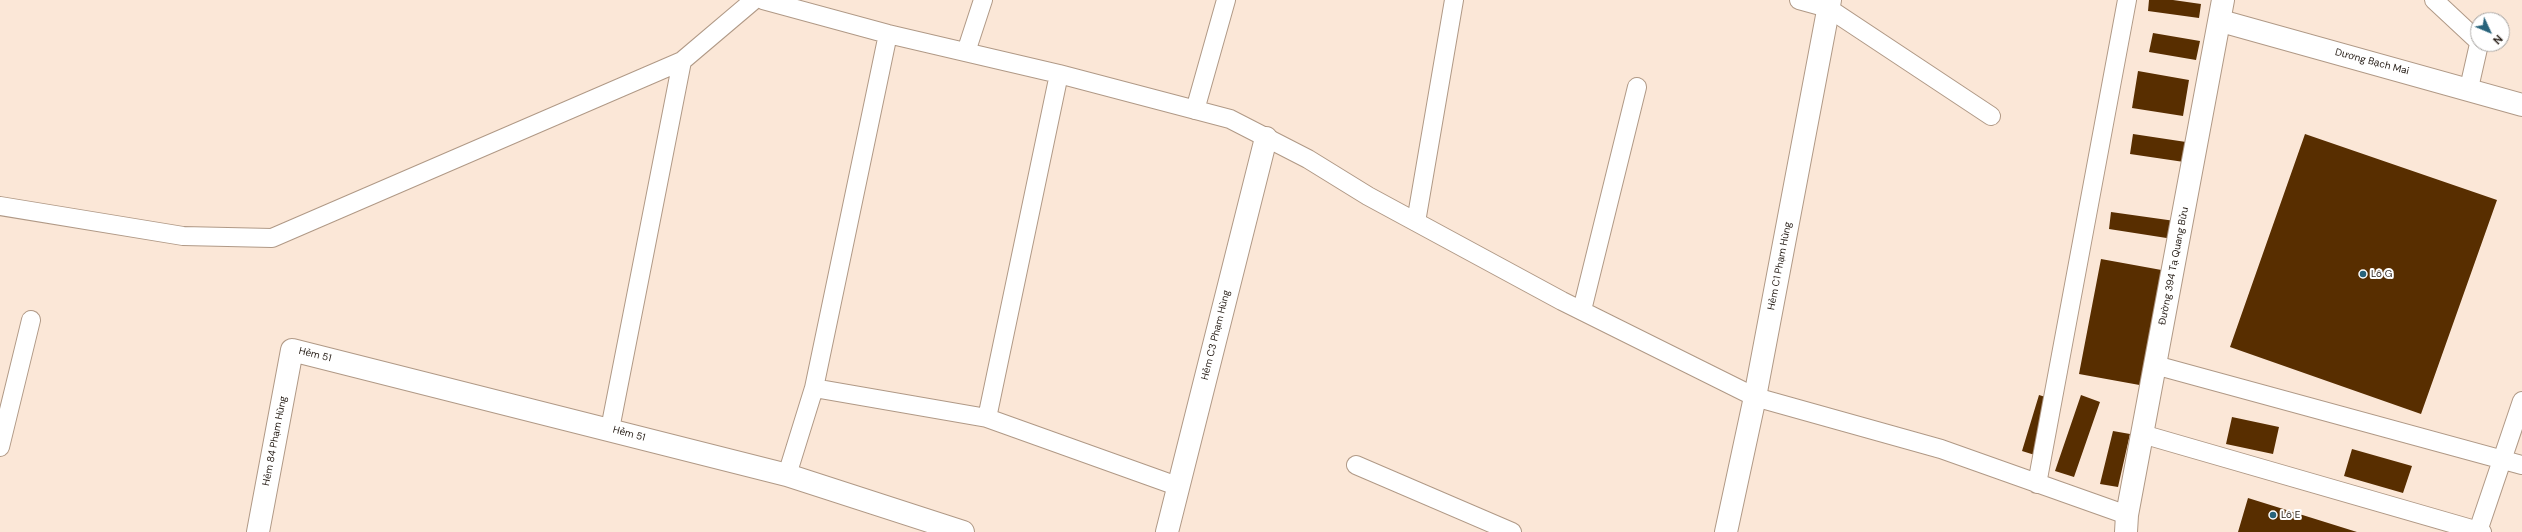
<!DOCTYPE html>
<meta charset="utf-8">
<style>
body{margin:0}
#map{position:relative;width:2522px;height:532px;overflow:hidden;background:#fbe7d7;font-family:"DM Sans",sans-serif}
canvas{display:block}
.north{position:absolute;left:2470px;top:12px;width:40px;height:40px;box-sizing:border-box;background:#fff;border:1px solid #a8a5a2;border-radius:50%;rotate:134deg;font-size:11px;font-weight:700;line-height:16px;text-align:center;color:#261d16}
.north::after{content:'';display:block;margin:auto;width:14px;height:18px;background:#28637b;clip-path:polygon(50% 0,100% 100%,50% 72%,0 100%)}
</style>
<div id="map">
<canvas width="2522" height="532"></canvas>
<div class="north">N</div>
</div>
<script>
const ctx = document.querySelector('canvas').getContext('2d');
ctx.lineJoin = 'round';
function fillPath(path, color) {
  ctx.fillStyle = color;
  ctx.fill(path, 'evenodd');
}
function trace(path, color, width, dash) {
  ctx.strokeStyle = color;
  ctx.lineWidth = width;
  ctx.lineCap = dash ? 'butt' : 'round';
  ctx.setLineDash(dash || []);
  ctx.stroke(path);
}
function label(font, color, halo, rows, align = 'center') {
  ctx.font = font + ' "DM Sans",sans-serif';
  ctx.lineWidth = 4;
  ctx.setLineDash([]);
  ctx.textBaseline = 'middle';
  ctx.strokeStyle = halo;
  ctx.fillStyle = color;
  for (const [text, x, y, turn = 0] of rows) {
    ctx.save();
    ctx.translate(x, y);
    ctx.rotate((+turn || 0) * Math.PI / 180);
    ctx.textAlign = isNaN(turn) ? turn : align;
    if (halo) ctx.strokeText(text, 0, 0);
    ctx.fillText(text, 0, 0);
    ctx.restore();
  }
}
fillPath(new Path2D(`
 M 2149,0 L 2173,0 L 2201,4 L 2199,18 L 2148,11 Z
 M 2153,33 L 2200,41 L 2196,60 L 2149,52 Z
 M 2138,71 L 2189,80 L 2183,116 L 2132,108 Z
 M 2133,134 L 2186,142 L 2184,162 L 2130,154 Z
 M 2305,134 L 2497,200 L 2421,414 L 2230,347 Z
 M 2111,212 L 2175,221 L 2173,239 L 2109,229 Z
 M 2101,259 L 2167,271 L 2145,386 L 2079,374 Z
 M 2039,395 L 2055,400 L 2038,456 L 2022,451 Z
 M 2081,395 L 2100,402 L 2074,477 L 2055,471 Z
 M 2232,417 L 2279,427 L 2273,454 L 2226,444 Z
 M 2113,431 L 2130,434 L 2118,487 L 2100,484 Z
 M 2352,449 L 2412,466 L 2403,493 L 2344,476 Z
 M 2248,498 L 2357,532 L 2238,532 Z`), '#582e00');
const lane = new Path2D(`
 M 763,0 L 888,34 L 1059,74 L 1230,119 L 1308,159 L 1368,196 L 1562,301 L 1755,397 L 1941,449 L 2127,515
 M 1799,0 L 1828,8 L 1991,116
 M 2434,0 L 2478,41
 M 966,52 L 983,0
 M 2469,88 L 2479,44
 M 1195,110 L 1226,0
 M 0,206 L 183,236 L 272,238 L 682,61 L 754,0
 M 1416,222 L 1454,0
 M 1582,310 L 1637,87
 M 2155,365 L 2522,465
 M 814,388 L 987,418 L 1177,486
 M 987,418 L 1059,74
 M 610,429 L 682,61
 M 2142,434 L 2482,532
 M 0,447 L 31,320
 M 1356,465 L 1512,532
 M 787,475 L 814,388 L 888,34
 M 2037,484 L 2127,0
 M 2478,531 L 2522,401`);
const street = new Path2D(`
 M 2221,21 L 2522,105
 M 258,532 L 292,350 L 787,475 L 963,532
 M 1167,532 L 1266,138
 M 1726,532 L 1755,397 L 1830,0
 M 2126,532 L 2127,515 L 2223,0`);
trace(lane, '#b09986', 20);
trace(street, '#b09986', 24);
trace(lane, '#fff', 18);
trace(street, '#fff', 22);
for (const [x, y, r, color] of [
 [2363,274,4,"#28637b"],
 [2273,515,4,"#28637b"]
]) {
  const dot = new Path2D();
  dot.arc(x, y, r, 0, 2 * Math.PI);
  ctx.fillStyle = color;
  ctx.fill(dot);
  trace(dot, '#fff', 1.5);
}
label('10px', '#261d16', '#fff', [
 ["Dương Bạch Mai",2372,62,15],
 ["Hẻm C1 Phạm Hùng",1780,266,-79],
 ["Đường 394 Tạ Quang Bửu",2174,266,-79],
 ["Hẻm C3 Phạm Hùng",1216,335,-76],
 ["Hẻm 51",315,355,14],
 ["Hẻm 51",629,434,15],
 ["Hẻm 84 Phạm Hùng",275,441,-79]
]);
label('10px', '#261d16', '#fff', [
 ["Lô G",2371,274],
 ["Lô E",2281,515]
], 'left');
</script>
